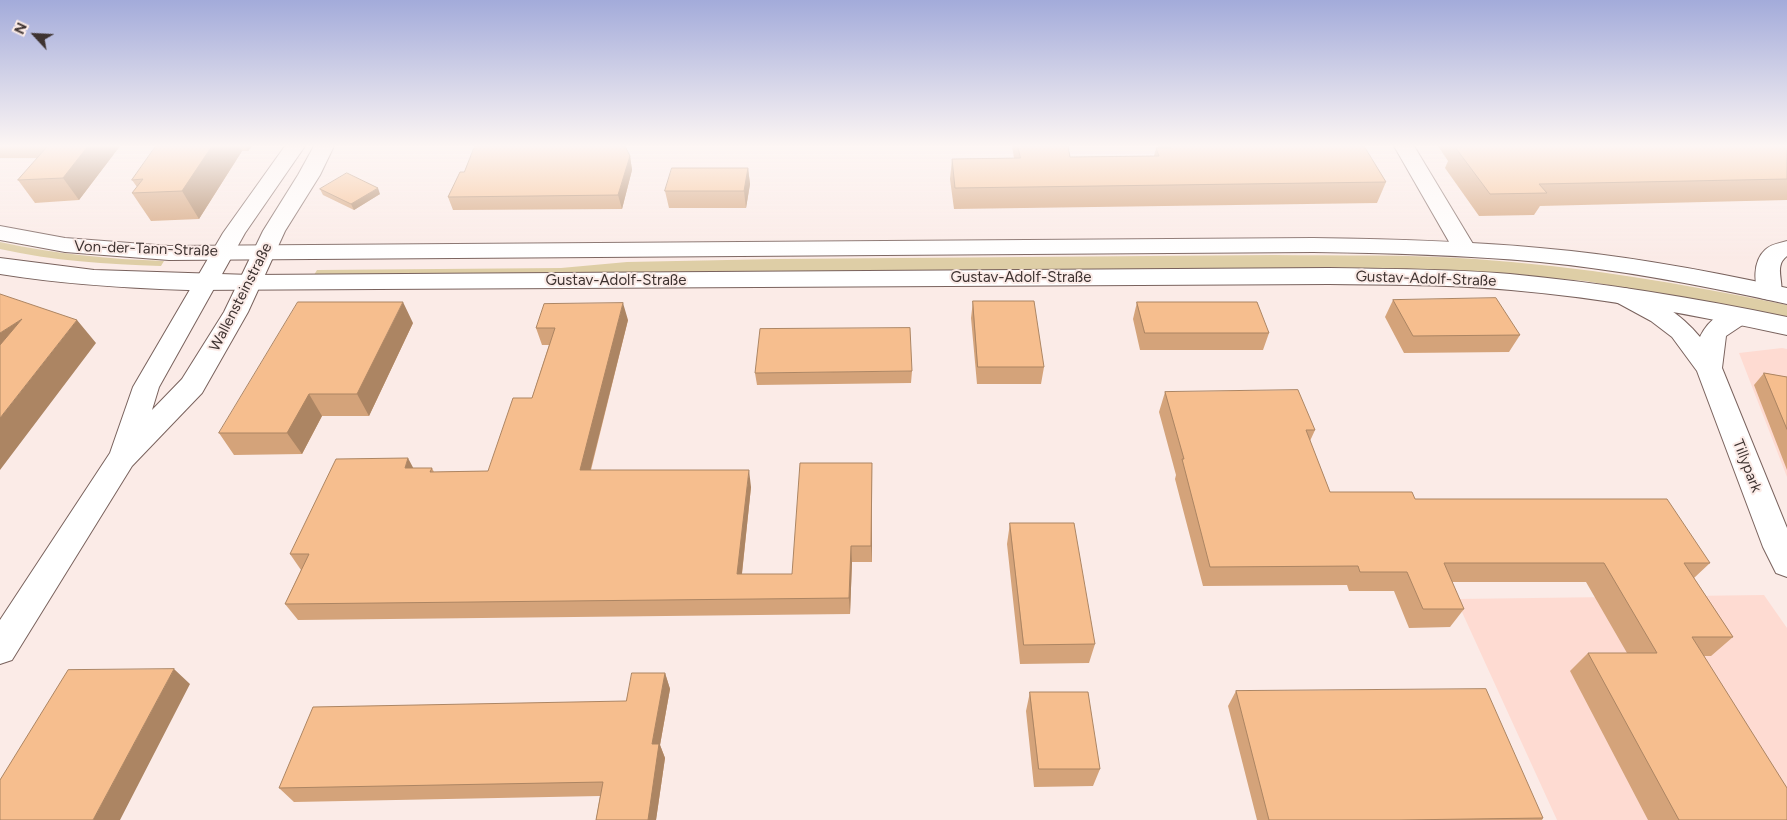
<!DOCTYPE html>
<meta charset="utf-8">
<style>
body{margin:0}
#map{position:relative;width:1787px;height:820px;overflow:hidden;background:#fbebe7;font-family:Figtree,sans-serif}
canvas{display:block}
.north{position:absolute;left:10px;top:10px;width:50px;height:50px;-webkit-text-stroke:4px #fbebe7;paint-order:stroke;rotate:295deg;font-size:14px;font-weight:700;line-height:20px;text-align:center;color:#3e3331}
.north::after{content:'';display:block;margin:auto;width:18px;height:22px;background:#3e3331;clip-path:polygon(50% 0,100% 100%,50% 72%,0 100%)}
</style>
<div id="map">
<canvas width="1787" height="820"></canvas>
<div class="north">N</div>
</div>
<script>
const ctx = document.querySelector('canvas').getContext('2d');
ctx.lineJoin = 'round';
function fillPath(path, color) {
  ctx.fillStyle = color;
  ctx.fill(path, 'evenodd');
}
function trace(path, color, width, dash) {
  ctx.strokeStyle = color;
  ctx.lineWidth = width;
  ctx.lineCap = dash ? 'butt' : 'round';
  ctx.setLineDash(dash || []);
  ctx.stroke(path);
}
function label(font, color, halo, rows, align = 'center') {
  ctx.font = font + ' Figtree,sans-serif';
  ctx.lineWidth = 4;
  ctx.setLineDash([]);
  ctx.textBaseline = 'middle';
  ctx.strokeStyle = halo;
  ctx.fillStyle = color;
  for (const [text, x, y, turn = 0] of rows) {
    ctx.save();
    ctx.translate(x, y);
    ctx.rotate((+turn || 0) * Math.PI / 180);
    ctx.textAlign = isNaN(turn) ? turn : align;
    if (halo) ctx.strokeText(text, 0, 0);
    ctx.fillText(text, 0, 0);
    ctx.restore();
  }
}
fillPath(new Path2D(`
 M 1782,348 L 1787,349 L 1787,477 L 1739,353 Z
 M 1764,595 L 1787,628 L 1787,820 L 1557,820 L 1456,599 Z`), '#fedbd2');
fillPath(new Path2D(`
 M 0,242 C 55,254 108,259 164,261 L 161,266 C 107,264 53,261 0,249 Z
 M 1273,255 C 1340,256 1408,254 1475,259 C 1580,266 1684,284 1787,305 L 1787,318 L 1708,302 L 1585,281 L 1462,271 L 1156,269 L 314,275 L 317,270 L 561,268 L 627,262 L 777,259 Z`), '#decea6');
const minor = new Path2D(`
 M 1394,146 L 1414,146 L 1476,249 L 1472,254 L 1464,256 L 1456,254 Z
 M 1787,241 L 1787,256 C 1772,267 1787,285 1779,298 L 1770,300 L 1761,298 C 1753,284 1753,261 1765,250 C 1771,244 1780,243 1787,241 Z
 M 1625,288 C 1653,295 1682,315 1700,337 C 1708,320 1727,304 1747,310 L 1751,316 L 1747,322 L 1726,336 L 1722,368 L 1787,528 L 1787,577 L 1776,573 L 1763,547 L 1697,371 L 1672,337 L 1651,321 L 1616,302 L 1613,296 L 1616,290 Z`);
const tertiary = new Path2D(`
 M 285,146 L 305,146 L 245,233 L 159,387 L 152,410 L 182,379 L 224,312 L 263,231 L 298,175 L 314,146 L 334,146 L 320,175 L 285,231 L 248,312 L 202,393 L 132,466 L 12,660 L 0,664 L 0,620 L 110,453 L 133,387 L 223,233 Z`);
const primary = new Path2D(`
 M 0,226 L 65,238 L 169,246 L 1313,238 C 1389,239 1465,241 1540,248 C 1623,255 1705,270 1787,288 L 1787,304 C 1706,286 1623,270 1540,262 C 1465,255 1389,253 1313,252 L 169,260 L 65,252 L 0,240 Z
 M 0,258 L 94,270 L 251,275 L 1329,268 C 1389,269 1450,269 1510,274 C 1604,283 1696,298 1787,317 L 1787,335 C 1696,315 1604,298 1511,290 C 1450,284 1389,285 1329,284 L 188,290 C 125,288 62,284 0,274 Z`);
trace(minor, '#79625d', 2);
trace(tertiary, '#79625d', 2);
trace(primary, '#79625d', 2);
fillPath(minor, '#fff');
fillPath(tertiary, '#fff');
fillPath(primary, '#fff');
fillPath(new Path2D(`
 M 0,146 L 120,146 L 79,200 L 35,203 L 18,180 L 37,158 L 0,158 Z
 M 156,146 L 252,146 L 248,151 L 242,151 L 199,219 L 151,221 L 132,193 L 137,187 L 132,180 Z
 M 1012,146 L 1068,146 L 1070,157 L 1154,156 L 1156,148 L 1159,148 L 1158,146 L 1364,146 L 1386,182 L 1377,203 L 954,209 L 950,179 L 952,159 L 1014,158 Z
 M 1438,146 L 1787,146 L 1787,200 L 1540,206 L 1534,215 L 1479,216 L 1445,168 L 1448,161 Z
 M 630,156 L 632,170 L 622,209 L 453,210 L 448,197 Z
 M 748,168 L 750,184 L 746,208 L 669,208 L 665,191 Z
 M 320,189 L 380,194 L 354,210 L 323,195 Z
 M 1393,300 L 1520,335 L 1509,352 L 1404,353 L 1385,317 Z
 M 973,301 L 1044,367 L 1041,384 L 977,384 L 971,318 Z
 M 1137,302 L 1269,333 L 1263,350 L 1140,350 L 1133,319 Z
 M 628,320 L 591,470 L 751,487 L 742,574 L 792,574 L 872,463 L 872,562 L 852,562 L 850,614 L 298,620 L 285,604 L 301,570 L 290,554 L 413,468 L 432,468 L 434,472 L 488,471 L 532,398 L 549,345 L 542,345 L 536,328 Z
 M 413,323 L 369,416 L 322,416 L 302,454 L 234,455 L 219,433 Z
 M 912,371 L 911,383 L 757,385 L 755,373 Z
 M 1764,373 L 1787,377 L 1787,470 L 1754,385 Z
 M 1165,392 L 1315,430 L 1310,441 L 1330,492 L 1415,499 L 1710,563 L 1694,578 L 1733,637 L 1711,656 L 1704,656 L 1787,820 L 1648,820 L 1570,671 L 1588,653 L 1627,653 L 1586,582 L 1452,582 L 1464,609 L 1450,627 L 1409,628 L 1394,591 L 1349,591 L 1347,585 L 1203,586 L 1175,479 L 1176,475 L 1159,412 Z
 M 1010,523 L 1095,644 L 1089,663 L 1020,664 L 1007,544 Z
 M 665,673 L 670,689 L 660,745 L 665,758 L 656,820 L 596,820 L 600,796 L 294,802 L 279,788 L 626,701 Z
 M 1236,691 L 1543,818 L 1542,820 L 1257,820 L 1228,706 Z
 M 1030,692 L 1100,769 L 1093,786 L 1034,787 L 1026,711 Z`), '#d4a37a');
fillPath(new Path2D(`
 M 88,146 L 120,146 L 79,200 L 63,178 Z
 M 212,146 L 239,146 L 242,151 L 199,219 L 182,191 Z
 M 246,146 L 252,146 L 248,151 Z
 M 630,156 L 632,170 L 622,209 L 618,195 Z
 M 748,168 L 750,184 L 746,208 L 744,191 Z
 M 378,188 L 380,194 L 354,210 L 351,204 Z
 M 403,302 L 413,323 L 369,416 L 357,394 Z
 M 623,303 L 628,320 L 586,487 L 580,470 Z
 M 22,319 L 0,348 L 0,333 Z
 M 77,320 L 96,343 L 0,470 L 0,418 Z
 M 309,394 L 322,416 L 302,454 L 287,433 Z
 M 408,458 L 417,475 L 405,468 Z
 M 872,463 L 872,562 L 871,546 Z
 M 749,470 L 751,487 L 740,591 L 737,574 Z
 M 851,546 L 852,562 L 850,614 L 849,598 Z
 M 174,669 L 190,684 L 120,820 L 93,820 Z
 M 665,673 L 670,689 L 660,745 L 665,758 L 656,820 L 648,820 L 652,744 Z`), '#ac8563');
const building = new Path2D(`
 M 48,146 L 88,146 L 63,178 L 18,180 Z
 M 156,146 L 212,146 L 182,191 L 132,193 L 143,179 L 132,180 Z
 M 475,146 L 625,146 L 630,156 L 618,195 L 448,197 L 460,172 L 464,172 Z
 M 1018,146 L 1068,146 L 1070,157 L 1159,156 L 1156,148 L 1171,148 L 1170,146 L 1364,146 L 1386,182 L 955,188 L 952,159 L 1020,158 Z
 M 1463,146 L 1787,146 L 1787,179 L 1539,184 L 1547,193 L 1490,194 L 1455,147 L 1463,147 Z
 M 672,168 L 748,168 L 744,191 L 665,191 Z
 M 347,173 L 378,188 L 351,204 L 320,189 Z
 M 0,294 L 77,320 L 0,418 L 0,345 L 22,319 L 0,333 Z
 M 1496,298 L 1520,335 L 1413,336 L 1393,300 Z
 M 973,301 L 1034,301 L 1044,367 L 978,367 Z
 M 298,302 L 403,302 L 357,394 L 309,394 L 287,433 L 219,433 Z
 M 1137,302 L 1257,302 L 1269,333 L 1145,333 Z
 M 623,303 L 580,470 L 749,470 L 737,574 L 792,574 L 800,463 L 872,463 L 871,546 L 851,546 L 849,598 L 285,604 L 309,554 L 290,554 L 336,459 L 408,458 L 405,468 L 432,468 L 430,472 L 488,471 L 513,398 L 532,398 L 555,328 L 536,328 L 544,304 Z
 M 910,328 L 912,371 L 755,373 L 760,329 Z
 M 1764,373 L 1787,377 L 1787,429 Z
 M 1298,390 L 1315,430 L 1306,430 L 1330,492 L 1412,492 L 1415,499 L 1667,499 L 1710,563 L 1684,563 L 1733,637 L 1692,637 L 1787,788 L 1787,820 L 1679,820 L 1588,653 L 1657,653 L 1604,563 L 1444,563 L 1464,609 L 1423,609 L 1407,572 L 1360,572 L 1358,566 L 1210,567 L 1182,459 L 1184,459 L 1165,392 Z
 M 1010,523 L 1074,523 L 1095,644 L 1024,645 Z
 M 174,669 L 93,820 L 0,820 L 0,780 L 68,670 Z
 M 632,673 L 665,673 L 652,744 L 659,744 L 648,820 L 596,820 L 603,782 L 279,788 L 313,707 L 626,701 Z
 M 1486,689 L 1543,818 L 1399,820 L 1269,820 L 1236,691 Z
 M 1030,692 L 1088,692 L 1100,769 L 1039,769 Z`);
fillPath(building, '#f6be8e');
trace(building, '#ac8563', 1);
const sky = ctx.createLinearGradient(0, 0, 0, 261);
sky.addColorStop(0, '#a3abda');
sky.addColorStop(0.56, '#fdf6f4');
sky.addColorStop(1, '#fdf6f400');
ctx.fillStyle = sky;
ctx.fillRect(0, 0, 1787, 261);
label('15px', '#3e3331', '#fbebe7', [
 ["Von-der-Tann-Straße",146,249,2],
 ["Gustav-Adolf-Straße",1021,278],
 ["Gustav-Adolf-Straße",1426,279,2],
 ["Gustav-Adolf-Straße",616,281],
 ["Wallensteinstraße",241,297,-63],
 ["Tillypark",1747,466,69]
]);
</script>
